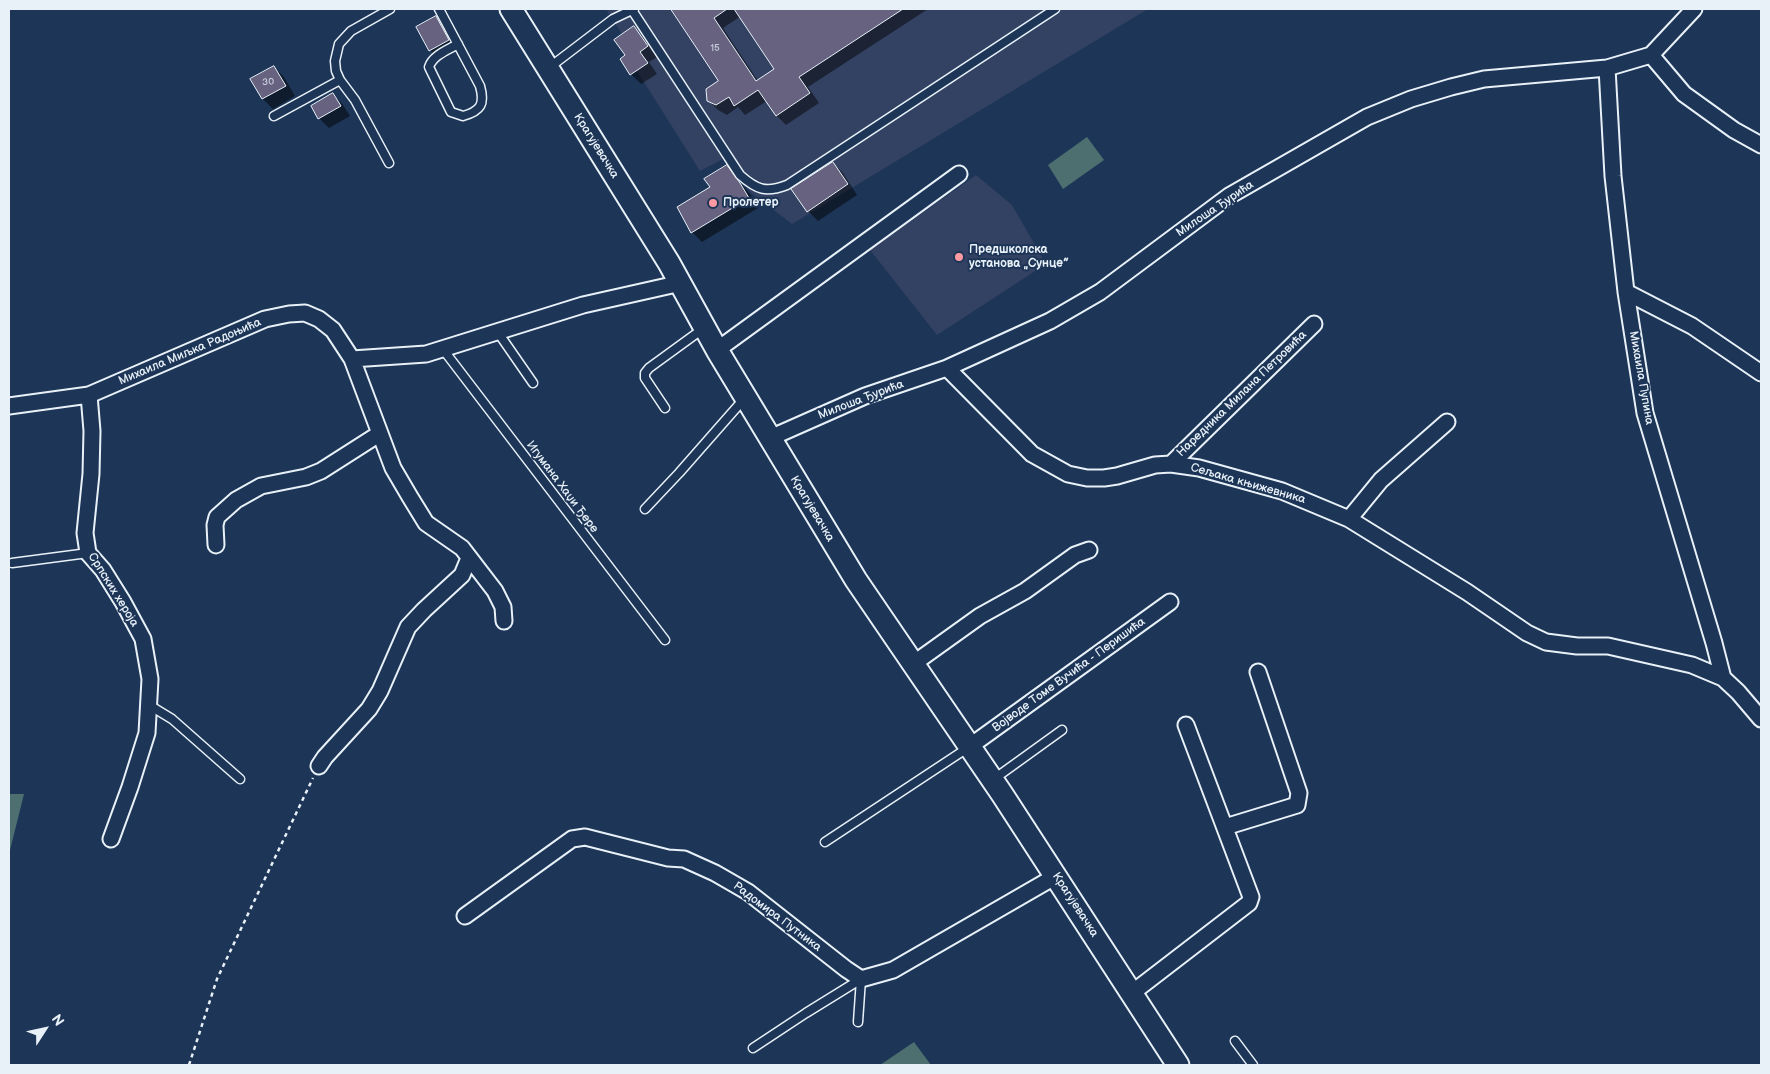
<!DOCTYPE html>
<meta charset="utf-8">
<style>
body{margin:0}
#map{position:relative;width:1770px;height:1074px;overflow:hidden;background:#1d3557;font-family:"Balsamiq Sans",sans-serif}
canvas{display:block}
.frame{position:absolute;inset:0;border:10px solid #e8f1f8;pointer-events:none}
.north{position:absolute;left:20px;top:1004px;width:50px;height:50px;-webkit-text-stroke:4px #1d3557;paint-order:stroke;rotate:55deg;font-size:14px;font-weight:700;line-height:20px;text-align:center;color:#e8f1f8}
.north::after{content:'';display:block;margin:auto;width:18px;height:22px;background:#e8f1f8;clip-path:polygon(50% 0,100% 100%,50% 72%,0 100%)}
</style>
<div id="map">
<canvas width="1770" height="1074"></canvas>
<div class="frame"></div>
<div class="north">N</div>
</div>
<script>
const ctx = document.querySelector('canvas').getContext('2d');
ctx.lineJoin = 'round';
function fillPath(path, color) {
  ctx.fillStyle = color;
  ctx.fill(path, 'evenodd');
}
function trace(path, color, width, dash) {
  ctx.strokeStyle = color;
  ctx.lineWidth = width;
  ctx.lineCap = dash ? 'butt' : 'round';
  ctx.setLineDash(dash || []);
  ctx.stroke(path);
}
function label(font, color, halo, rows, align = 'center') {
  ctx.font = font + ' "Balsamiq Sans",sans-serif';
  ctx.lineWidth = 4;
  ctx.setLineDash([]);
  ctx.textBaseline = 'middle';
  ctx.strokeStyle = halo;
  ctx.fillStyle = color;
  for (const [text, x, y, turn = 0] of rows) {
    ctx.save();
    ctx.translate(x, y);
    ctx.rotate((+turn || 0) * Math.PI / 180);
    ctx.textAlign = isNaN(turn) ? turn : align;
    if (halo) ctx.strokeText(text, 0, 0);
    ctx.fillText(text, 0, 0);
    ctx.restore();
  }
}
fillPath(new Path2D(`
 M 606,9 L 1148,9 L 792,224 L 751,193 L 725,158 L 700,171 L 637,71 L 630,75 L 620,59 L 628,54 L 620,48 L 614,40 L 622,34 Z
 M 976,175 L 1012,205 L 1046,264 L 937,335 L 870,250 Z`), '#334263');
fillPath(new Path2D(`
 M 1087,137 L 1104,160 L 1063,189 L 1048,165 Z
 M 9,794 L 24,794 L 9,854 Z
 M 914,1042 L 931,1065 L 880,1065 Z`), '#4d6f70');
fillPath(new Path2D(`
 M 673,9 L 928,9 L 808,87 L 819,103 L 786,125 L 776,115 L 767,101 L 745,115 L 738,107 L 727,115 L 718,110 L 708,100 L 720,81 ZM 741,16 L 775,69 L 758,81 L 723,28 Z
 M 436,17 L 446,27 L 458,50 L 440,60 L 430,50 L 418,28 Z
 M 634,28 L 644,38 L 657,57 L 649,62 L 657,74 L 641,84 L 631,74 L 621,60 L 627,56 Z
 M 274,67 L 284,77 L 295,96 L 273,109 L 263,99 L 252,80 Z
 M 333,94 L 343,105 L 350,116 L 329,128 L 319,118 Z
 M 833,163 L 843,173 L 857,195 L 818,221 L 808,211 Z
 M 727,167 L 750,194 L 758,208 L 702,242 L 692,232 L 711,187 Z`), '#0007');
const building = new Path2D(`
 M 671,9 L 727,9 L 714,18 L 756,81 L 774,69 L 734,9 L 903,9 L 799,77 L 810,93 L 776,116 L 758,90 L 734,106 L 729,97 L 716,105 L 707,101 L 706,89 L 718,81 Z
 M 436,16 L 449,40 L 429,51 L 416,27 Z
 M 634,26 L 648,46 L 640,52 L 648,63 L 630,75 L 620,59 L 625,55 L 614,40 Z
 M 274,66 L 286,86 L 262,99 L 250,79 Z
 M 333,93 L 341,106 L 318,119 L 311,106 Z
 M 833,162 L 848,184 L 807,212 L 791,189 Z
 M 727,165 L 740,183 L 749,198 L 691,233 L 677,207 L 710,187 L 704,179 Z`);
fillPath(building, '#666280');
trace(building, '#e8f1f8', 1);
const service = new Path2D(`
 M 439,9 L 480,86 C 485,104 481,111 463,116 L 451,112 L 429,67 C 433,55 448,50 458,44
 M 632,10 L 740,175 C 757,190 766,193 787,185 L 1055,9
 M 550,67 L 613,19 L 634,9
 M 274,116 L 340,80
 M 389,163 L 355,100 L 340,80 L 336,71 L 335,61 L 339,44 L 351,31 L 390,9
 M 497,331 L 533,383
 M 442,348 L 665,640
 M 665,408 L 645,378 L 645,373 L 649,368 L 704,328
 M 645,509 L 679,473 L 744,399
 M 12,563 L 88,553
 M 149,705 L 172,719 L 240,779
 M 994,779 L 1062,730
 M 825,842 L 969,747
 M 858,1022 L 861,979
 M 1235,1041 L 1253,1065
 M 753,1048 L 806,1013 L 861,979`);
const minor = new Path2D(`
 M 1651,55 L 1684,94 L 1734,130 L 1761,145
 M 1607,68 L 1613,176 L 1626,292 L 1645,413 L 1714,643 L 1723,678
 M 1626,292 L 1692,326 L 1761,373
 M 717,350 L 959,174
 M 352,359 L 426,354 L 583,305 L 681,283
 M 947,368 L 1032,454 L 1068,474 L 1087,478 L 1104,478 L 1117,476 L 1155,465 L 1171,464 L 1199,468 L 1282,491 L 1349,519 L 1467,592 L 1527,633 L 1546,642 L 1577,646 L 1608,646 L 1692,665 L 1723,678 L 1738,692 L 1761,719
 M 89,395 L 92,431 L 91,474 L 85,533 L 88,553 L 103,570 L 123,602 L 143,639 L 150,679 L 147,733 L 130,787 L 111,839
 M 9,406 L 89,395 L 265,319 L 289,314 L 305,313 L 319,319 L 333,330 L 352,359 L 393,468 L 410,497 L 426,523 L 462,548 L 495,591 L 503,607 L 504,621
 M 770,438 L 865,396 L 947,368 L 1050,321 L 1100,292 L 1229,196 L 1367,117 L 1411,99 L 1451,87 L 1484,79 L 1607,68 L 1651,55 L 1694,9
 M 1171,464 L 1314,324
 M 1349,519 L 1381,480 L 1447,422
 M 216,545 L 215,525 L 217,517 L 236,500 L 261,486 L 306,477 L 321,471 L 379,434
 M 913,664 L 980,616 L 1025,591 L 1075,555 L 1089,550
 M 969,747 L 1170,602
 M 319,766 L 325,757 L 369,709 L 380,691 L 408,627 L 424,610 L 462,575 L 469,558
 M 1225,827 L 1297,805 L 1299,793 L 1258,672
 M 465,916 L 572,839 L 585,837 L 668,858 L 684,859 L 715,873 L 748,892 L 846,969 L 861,979 L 893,970 L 1056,876
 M 1132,993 L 1249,903 L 1251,897 L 1186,725`);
const secondary = new Path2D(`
 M 511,9 L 669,263 L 717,350 L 856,580 L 1002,794 L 1178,1065`);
trace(service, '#e8f1f8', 11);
trace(minor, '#e8f1f8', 19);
trace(secondary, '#e8f1f8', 25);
trace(new Path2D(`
 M 189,1065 L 217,979 L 313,778`), '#e8f1f8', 2.5, [4, 4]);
trace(service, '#1d3557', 8);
trace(minor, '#1d3557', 15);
trace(secondary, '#1d3557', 21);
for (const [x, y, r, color] of [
 [713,203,5,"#ff9aa2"],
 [959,257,5,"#ff9aa2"]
]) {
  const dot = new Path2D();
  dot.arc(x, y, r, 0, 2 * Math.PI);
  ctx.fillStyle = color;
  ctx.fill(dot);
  trace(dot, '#1d3557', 2);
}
label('10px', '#c8cdda', null, [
 ["15",715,48],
 ["30",268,82]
]);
label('12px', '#e8f1f8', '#1d3557', [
 ["Крагујевачка",596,146,58],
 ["Милоша Ђурића",1215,209,-34],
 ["Михаила Миљка Радоњића",190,352,-23],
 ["Михаила Пупина",1641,378,80],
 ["Наредника Милана Петровића",1242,394,-44],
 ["Милоша Ђурића",861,400,-21],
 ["Сељака књижевника",1248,484,16],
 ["Игумана Хаџи Ђере",562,487,53],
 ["Крагујевачка",812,509,59],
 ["Српских хероја",113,590,58],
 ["Војводе Томе Вучића - Перишића",1069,675,-36],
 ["Крагујевачка",1075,905,57],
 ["Радомира Путника",777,917,37]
]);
label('bold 12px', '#e8f1f8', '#1d3557', [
 ["Пролетер",723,203],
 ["Предшколска",969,250],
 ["установа „Сунце”",969,264]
], 'left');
</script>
